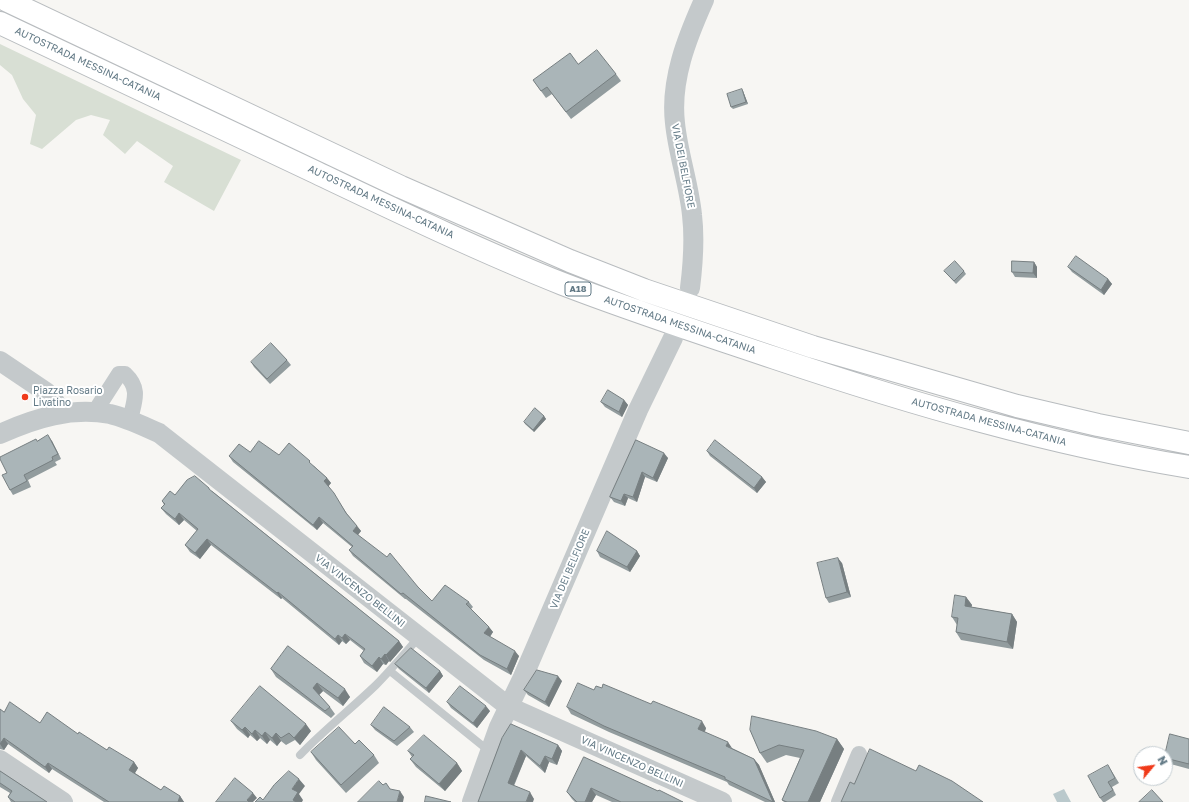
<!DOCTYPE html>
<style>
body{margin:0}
#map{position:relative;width:1189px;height:802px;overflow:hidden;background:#f7f6f3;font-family:"Golos Text",sans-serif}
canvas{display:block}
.north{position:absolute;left:1133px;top:746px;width:40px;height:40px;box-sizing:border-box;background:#fff;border:1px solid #c1cacf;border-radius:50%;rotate:61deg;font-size:11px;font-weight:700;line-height:16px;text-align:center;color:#637a86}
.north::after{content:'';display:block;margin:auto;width:14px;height:18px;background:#f03a1a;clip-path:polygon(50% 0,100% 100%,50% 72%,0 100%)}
</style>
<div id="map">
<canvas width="1189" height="802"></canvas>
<div class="north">N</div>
</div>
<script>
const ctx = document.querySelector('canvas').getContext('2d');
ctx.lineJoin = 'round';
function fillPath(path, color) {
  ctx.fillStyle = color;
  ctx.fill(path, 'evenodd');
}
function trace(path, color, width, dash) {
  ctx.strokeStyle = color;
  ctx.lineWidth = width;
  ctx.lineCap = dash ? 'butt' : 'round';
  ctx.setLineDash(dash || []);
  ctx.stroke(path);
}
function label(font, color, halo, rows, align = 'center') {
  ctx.font = font + ' "Golos Text",sans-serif';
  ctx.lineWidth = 4;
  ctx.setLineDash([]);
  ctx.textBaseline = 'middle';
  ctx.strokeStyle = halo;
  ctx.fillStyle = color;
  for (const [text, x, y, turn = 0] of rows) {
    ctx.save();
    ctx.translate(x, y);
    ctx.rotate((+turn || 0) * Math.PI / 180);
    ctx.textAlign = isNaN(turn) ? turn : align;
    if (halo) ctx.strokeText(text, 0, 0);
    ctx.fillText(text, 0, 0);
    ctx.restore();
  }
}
fillPath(new Path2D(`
 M 0,44 L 241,160 L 214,211 L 164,182 L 173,166 L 137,141 L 125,154 L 103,135 L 110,120 L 91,115 L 76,120 L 42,149 L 30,144 L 36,115 L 23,99 L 12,75 L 0,65 Z`), '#d8dfd4');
fillPath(new Path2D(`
 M 1064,789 L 1071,802 L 1057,802 L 1053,794 Z`), '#bac9cc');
const motorway = new Path2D(`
 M 6,0 L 401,187 L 570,261 L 644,290 L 813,347 L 1017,406 L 1098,425 L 1189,443
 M 0,23 C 104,72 208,121 313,171 C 395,210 478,250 563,284 C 633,311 704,334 775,358 C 909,403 1049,444 1189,467`);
trace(motorway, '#b8bcbf', 24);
trace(new Path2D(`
 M 390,671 L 489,751
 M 300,755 C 324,730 351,709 376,685 C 391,670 405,653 419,637`), '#c4c9cb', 8);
trace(new Path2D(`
 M 94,413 L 119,374 L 125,374 C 141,389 134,401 130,420
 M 839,802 L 859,754`), '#c4c9cb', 16);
trace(new Path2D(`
 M 690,288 C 693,264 695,240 692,215 C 689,184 678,154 675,123 C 670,80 687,38 704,0
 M 0,361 L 46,392 L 55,402 L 61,413
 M 0,434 C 35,418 71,407 110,414 C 127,418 143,426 159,433 L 509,707 L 722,802
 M 0,760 L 63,802
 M 472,802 L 499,727 L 523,677 L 638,410 L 673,338`), '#c4c9cb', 20);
trace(motorway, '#fff', 22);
fillPath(new Path2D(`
 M 578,64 L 616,74 L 621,81 L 571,119 L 552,94 L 546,98 L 533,80 Z
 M 743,91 L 748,104 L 733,109 L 731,107 Z
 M 1034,262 L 1037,267 L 1037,278 L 1015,277 L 1012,272 Z
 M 1068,267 L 1108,279 L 1112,284 L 1104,295 L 1072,272 Z
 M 944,271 L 964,271 L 966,274 L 956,284 Z
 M 287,360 L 291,365 L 270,384 L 254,367 L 251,362 Z
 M 624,400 L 628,405 L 622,417 L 605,407 L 601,402 Z
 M 544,416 L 546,419 L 534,432 L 525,424 L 524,422 Z
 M 636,440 L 668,458 L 657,482 L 645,477 L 637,502 L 628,498 L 625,506 L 614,502 L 610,497 Z
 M 37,441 L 52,441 L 61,459 L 55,462 L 57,465 L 28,480 L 31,487 L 13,495 L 10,490 L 7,473 Z
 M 707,451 L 762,477 L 766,482 L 757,493 L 710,456 Z
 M 250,452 L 279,455 L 314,466 L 327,478 L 331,483 L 328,486 L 348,515 L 357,526 L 361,531 L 358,535 L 418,587 L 432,601 L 469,602 L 473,607 L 471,609 L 489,627 L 493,632 L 490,637 L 519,656 L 511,675 L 484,660 L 406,599 L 405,599 L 353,556 L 349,550 L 352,547 L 323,523 L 317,530 L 233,462 L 229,456 Z
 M 212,491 L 399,641 L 403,647 L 390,662 L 389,661 L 386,665 L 383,664 L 377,672 L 364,663 L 360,656 L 364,651 L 350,640 L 346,644 L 342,641 L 339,645 L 282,598 L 281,599 L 211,545 L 200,559 L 190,552 L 185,545 L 197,531 L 184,520 L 179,525 L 166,514 L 161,508 L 164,505 L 162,501 L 175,495 Z
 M 597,551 L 637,551 L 640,556 L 630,572 L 600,557 Z
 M 842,563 L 851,597 L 829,603 L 826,598 Z
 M 966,597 L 972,605 L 971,607 L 1012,614 L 1017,622 L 1013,649 L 961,640 L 956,632 L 957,625 L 952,617 Z
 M 288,646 L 350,697 L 343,706 L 323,691 L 319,695 L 330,707 L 335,714 L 331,718 L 276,677 L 271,669 Z
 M 395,664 L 440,671 L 443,676 L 429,693 L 399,669 Z
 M 562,681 L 549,707 L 528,695 L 524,690 Z
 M 602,688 L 706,728 L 705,732 L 732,748 L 754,759 L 759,765 L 775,802 L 765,802 L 729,785 L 727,782 L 609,732 L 571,714 L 567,707 L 594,690 Z
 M 447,702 L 490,711 L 477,728 L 451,708 Z
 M 0,709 L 4,712 L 40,723 L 78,734 L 107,750 L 134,762 L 138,768 L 135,773 L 161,790 L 180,796 L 184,802 L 104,802 L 52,769 L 49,773 L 8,744 L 4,750 L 0,749 Z
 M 231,721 L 311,731 L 300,745 L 295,740 L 286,745 L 281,741 L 277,746 L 270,740 L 267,744 L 260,738 L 257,741 L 250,735 L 248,738 L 237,729 Z
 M 371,725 L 410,727 L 414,732 L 397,746 L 375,730 Z
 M 750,730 L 837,739 L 844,749 L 820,802 L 784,802 L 782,800 L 800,758 L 786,755 L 767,763 L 760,753 Z
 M 502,738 L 558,745 L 562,751 L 557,765 L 549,762 L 545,773 L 526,756 L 514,786 L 534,799 L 478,802 Z
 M 1189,739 L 1189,769 L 1167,763 L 1165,759 L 1165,754 Z
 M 355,744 L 374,755 L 379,763 L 346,793 L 316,760 L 311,752 Z
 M 408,751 L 457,763 L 462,771 L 445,791 L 416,767 L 410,759 L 412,757 Z
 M 584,757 L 658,791 L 683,802 L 612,802 L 596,795 L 592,802 L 575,802 L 572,799 L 567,792 Z
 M 1111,770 L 1119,783 L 1112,787 L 1116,795 L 1105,802 L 1103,802 L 1100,798 Z
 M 0,771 L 47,802 L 11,802 L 8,797 L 10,793 L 0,787 Z`), '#929c9e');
fillPath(new Path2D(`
 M 742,89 L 743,91 L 748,104 L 746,102 Z
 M 1034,262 L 1037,267 L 1037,278 L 1033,273 Z
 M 1108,279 L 1112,284 L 1104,295 L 1101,290 Z
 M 624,400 L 628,405 L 622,417 L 619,412 Z
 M 544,416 L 546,419 L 534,432 L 533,430 Z
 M 48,435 L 52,441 L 61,459 L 58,454 Z
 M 664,453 L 668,458 L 657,482 L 653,478 Z
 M 642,472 L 645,477 L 637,502 L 633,497 Z
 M 762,477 L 766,482 L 757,493 L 754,488 Z
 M 327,478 L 331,483 L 328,487 L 324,481 Z
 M 624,494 L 628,498 L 625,506 L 621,501 Z
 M 179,513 L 184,520 L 179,525 L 175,519 Z
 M 319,517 L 323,523 L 317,530 L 313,525 Z
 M 357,526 L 361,531 L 357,536 L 353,531 Z
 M 207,539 L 211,545 L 200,559 L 195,553 Z
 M 637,551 L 640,556 L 630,572 L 627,567 Z
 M 838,558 L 842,563 L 851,597 L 847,592 Z
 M 278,592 L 282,598 L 281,599 L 277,593 Z
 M 966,597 L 972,605 L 970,613 L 965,606 Z
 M 1012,614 L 1017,622 L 1013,649 L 1007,642 Z
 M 489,627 L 493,632 L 488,639 L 484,633 Z
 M 345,634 L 350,640 L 346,644 L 342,638 Z
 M 338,635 L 342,641 L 339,645 L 335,639 Z
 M 399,641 L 403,647 L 390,662 L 386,655 Z
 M 515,651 L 519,656 L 511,675 L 507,669 Z
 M 385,654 L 389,661 L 386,665 L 381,659 Z
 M 379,657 L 383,664 L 377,672 L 372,666 Z
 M 440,671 L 443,676 L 429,693 L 426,688 Z
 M 558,676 L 562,681 L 549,707 L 545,702 Z
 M 317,683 L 323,691 L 318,696 L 313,688 Z
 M 345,689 L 350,697 L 343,706 L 338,698 Z
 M 486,706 L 490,711 L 477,728 L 473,723 Z
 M 702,721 L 706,728 L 703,735 L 698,729 Z
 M 306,724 L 311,731 L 300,745 L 294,738 Z
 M 245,727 L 250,735 L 248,738 L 242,730 Z
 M 255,730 L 260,738 L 257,741 L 252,734 Z
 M 265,732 L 270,740 L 267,744 L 262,736 Z
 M 276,733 L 281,741 L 277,746 L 272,738 Z
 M 4,738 L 8,744 L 4,750 L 0,744 Z
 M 837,739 L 844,749 L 820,802 L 808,802 Z
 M 728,742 L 732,748 L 726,746 Z
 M 558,745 L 562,751 L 557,765 L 552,759 Z
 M 521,750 L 526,756 L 512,789 L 508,783 Z
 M 545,756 L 549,762 L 545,773 L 540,766 Z
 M 754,759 L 759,765 L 775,802 L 773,802 Z
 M 134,762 L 138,768 L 133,776 L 129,770 Z
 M 48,763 L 52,769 L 49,773 L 45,767 Z
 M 457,763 L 462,771 L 445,791 L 439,784 Z
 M 299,779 L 305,786 L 299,794 L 303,800 L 302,802 L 294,802 L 293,800 L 292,789 Z
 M 591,788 L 596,795 L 592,802 L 585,802 Z
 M 400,791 L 404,797 L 403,802 L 397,802 Z
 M 530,792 L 534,799 L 533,802 L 526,802 Z
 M 253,793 L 257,798 L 253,802 L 249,802 L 247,800 Z
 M 180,796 L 184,802 L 177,802 Z`), '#777f81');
const building = new Path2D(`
 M 597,50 L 616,74 L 566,112 L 547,87 L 541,91 L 533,80 L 570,53 L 578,64 Z
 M 742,89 L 746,102 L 731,107 L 727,94 Z
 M 1076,256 L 1108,279 L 1101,290 L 1068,267 Z
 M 955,261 L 964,271 L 954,281 L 944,271 Z
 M 1012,261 L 1034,262 L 1033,273 L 1012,272 Z
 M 271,343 L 287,360 L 267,379 L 251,362 Z
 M 608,390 L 624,400 L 619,412 L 601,402 Z
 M 535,408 L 544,416 L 533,430 L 524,422 Z
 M 48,435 L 58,454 L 52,457 L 53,460 L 24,475 L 27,481 L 10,490 L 2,475 L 7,473 L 0,459 L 0,457 L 36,439 L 37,441 Z
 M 636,440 L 664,453 L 653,478 L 642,472 L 633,497 L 624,494 L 621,501 L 610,497 Z
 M 715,440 L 762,477 L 754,488 L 707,451 Z
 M 259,441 L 279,455 L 289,443 L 310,461 L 309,462 L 327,478 L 324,481 L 334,493 L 346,513 L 357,526 L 353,531 L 387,557 L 390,553 L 418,587 L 432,601 L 445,585 L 469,602 L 466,604 L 489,627 L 484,633 L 515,651 L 507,669 L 480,655 L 403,593 L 401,594 L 349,550 L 353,546 L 319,517 L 313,525 L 229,456 L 239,444 L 250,452 Z
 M 195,476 L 209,488 L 209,489 L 399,641 L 386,655 L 385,654 L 381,659 L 379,657 L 372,666 L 360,656 L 365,649 L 345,634 L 342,638 L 338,635 L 335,639 L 278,592 L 277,593 L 207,539 L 195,553 L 185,545 L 198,529 L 179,513 L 175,519 L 161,508 L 165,504 L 162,501 L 170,491 L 175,495 L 187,480 Z
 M 607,531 L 637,551 L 627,567 L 597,551 Z
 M 838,558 L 847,592 L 826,598 L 817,563 Z
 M 955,595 L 966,597 L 965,606 L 1012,614 L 1007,642 L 956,632 L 958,618 L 952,617 Z
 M 288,646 L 345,689 L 338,698 L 317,683 L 313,688 L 330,707 L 325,711 L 271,669 Z
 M 411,648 L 440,671 L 426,688 L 395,664 Z
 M 537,670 L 558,676 L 545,702 L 524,690 Z
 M 578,683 L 594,690 L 596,686 L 602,688 L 603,684 L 651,704 L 653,701 L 702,721 L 698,729 L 728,742 L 726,746 L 754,759 L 773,802 L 725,779 L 725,777 L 604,726 L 567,707 Z
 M 260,686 L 306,724 L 294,738 L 289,733 L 281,738 L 276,733 L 272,738 L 265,732 L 262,736 L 255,730 L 252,734 L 245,727 L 242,730 L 231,721 Z
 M 460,686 L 486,706 L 473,723 L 447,702 Z
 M 10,702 L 40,723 L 47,712 L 78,734 L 79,732 L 107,750 L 109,747 L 134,762 L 129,770 L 161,790 L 164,786 L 180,796 L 178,802 L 109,802 L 48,763 L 45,767 L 4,738 L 0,744 L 0,709 L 4,712 Z
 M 384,707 L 410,727 L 394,741 L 371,725 Z
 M 752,716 L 816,731 L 837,739 L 808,802 L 787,802 L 782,800 L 804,750 L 779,745 L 760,753 L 750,730 Z
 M 511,724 L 558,745 L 552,759 L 545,756 L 540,766 L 521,750 L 508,783 L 530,792 L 526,802 L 478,802 L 502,738 Z
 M 339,727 L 355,744 L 359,740 L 374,755 L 341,785 L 311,752 Z
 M 1170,734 L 1189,739 L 1189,764 L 1165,758 L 1165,754 Z
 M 424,735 L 457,763 L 439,784 L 410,759 L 414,755 L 408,751 Z
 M 870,749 L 916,771 L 919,765 L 952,781 L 983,802 L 841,802 L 850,782 L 854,784 Z
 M 584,757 L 658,791 L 659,790 L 683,802 L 621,802 L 591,788 L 585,802 L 577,802 L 567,792 Z
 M 1108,765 L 1115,778 L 1108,782 L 1113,790 L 1100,798 L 1088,776 Z
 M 0,771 L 47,802 L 15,802 L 8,797 L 12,791 L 0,783 Z
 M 289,771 L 299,779 L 292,789 L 298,792 L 293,800 L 296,802 L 255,802 L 260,797 L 263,800 L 274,785 Z
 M 235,778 L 253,793 L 247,800 L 249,802 L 216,802 Z
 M 379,781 L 383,785 L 386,783 L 390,789 L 400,791 L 397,802 L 358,802 Z
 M 1152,790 L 1163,802 L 1139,802 Z
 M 426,796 L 451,802 L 425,802 Z`);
fillPath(building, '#aab5b8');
trace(building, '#777f81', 1);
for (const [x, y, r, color] of [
 [25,397,4,"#f03a1a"]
]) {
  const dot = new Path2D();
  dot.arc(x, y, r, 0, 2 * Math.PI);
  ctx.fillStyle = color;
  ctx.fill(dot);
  trace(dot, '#fff', 1.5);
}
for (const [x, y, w] of [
 [578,289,26]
]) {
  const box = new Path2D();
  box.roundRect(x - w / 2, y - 7, w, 14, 3);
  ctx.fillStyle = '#fff';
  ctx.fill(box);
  trace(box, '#637a86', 1);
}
label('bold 9px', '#637a86', null, [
 ["A18",578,289]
]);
label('10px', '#637a86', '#fff', [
 ["AUTOSTRADA MESSINA-CATANIA",88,64,25],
 ["VIA DEI BELFIORE",683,166,79],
 ["AUTOSTRADA MESSINA-CATANIA",381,202,25],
 ["AUTOSTRADA MESSINA-CATANIA",680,325,19],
 ["AUTOSTRADA MESSINA-CATANIA",989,422,15],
 ["VIA DEI BELFIORE",570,569,-67],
 ["VIA VINCENZO BELLINI",360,591,38],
 ["VIA VINCENZO BELLINI",632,762,24]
]);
label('10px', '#637a86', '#fff', [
 ["Piazza Rosario",33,391],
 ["Livatino",33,403]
], 'left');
</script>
